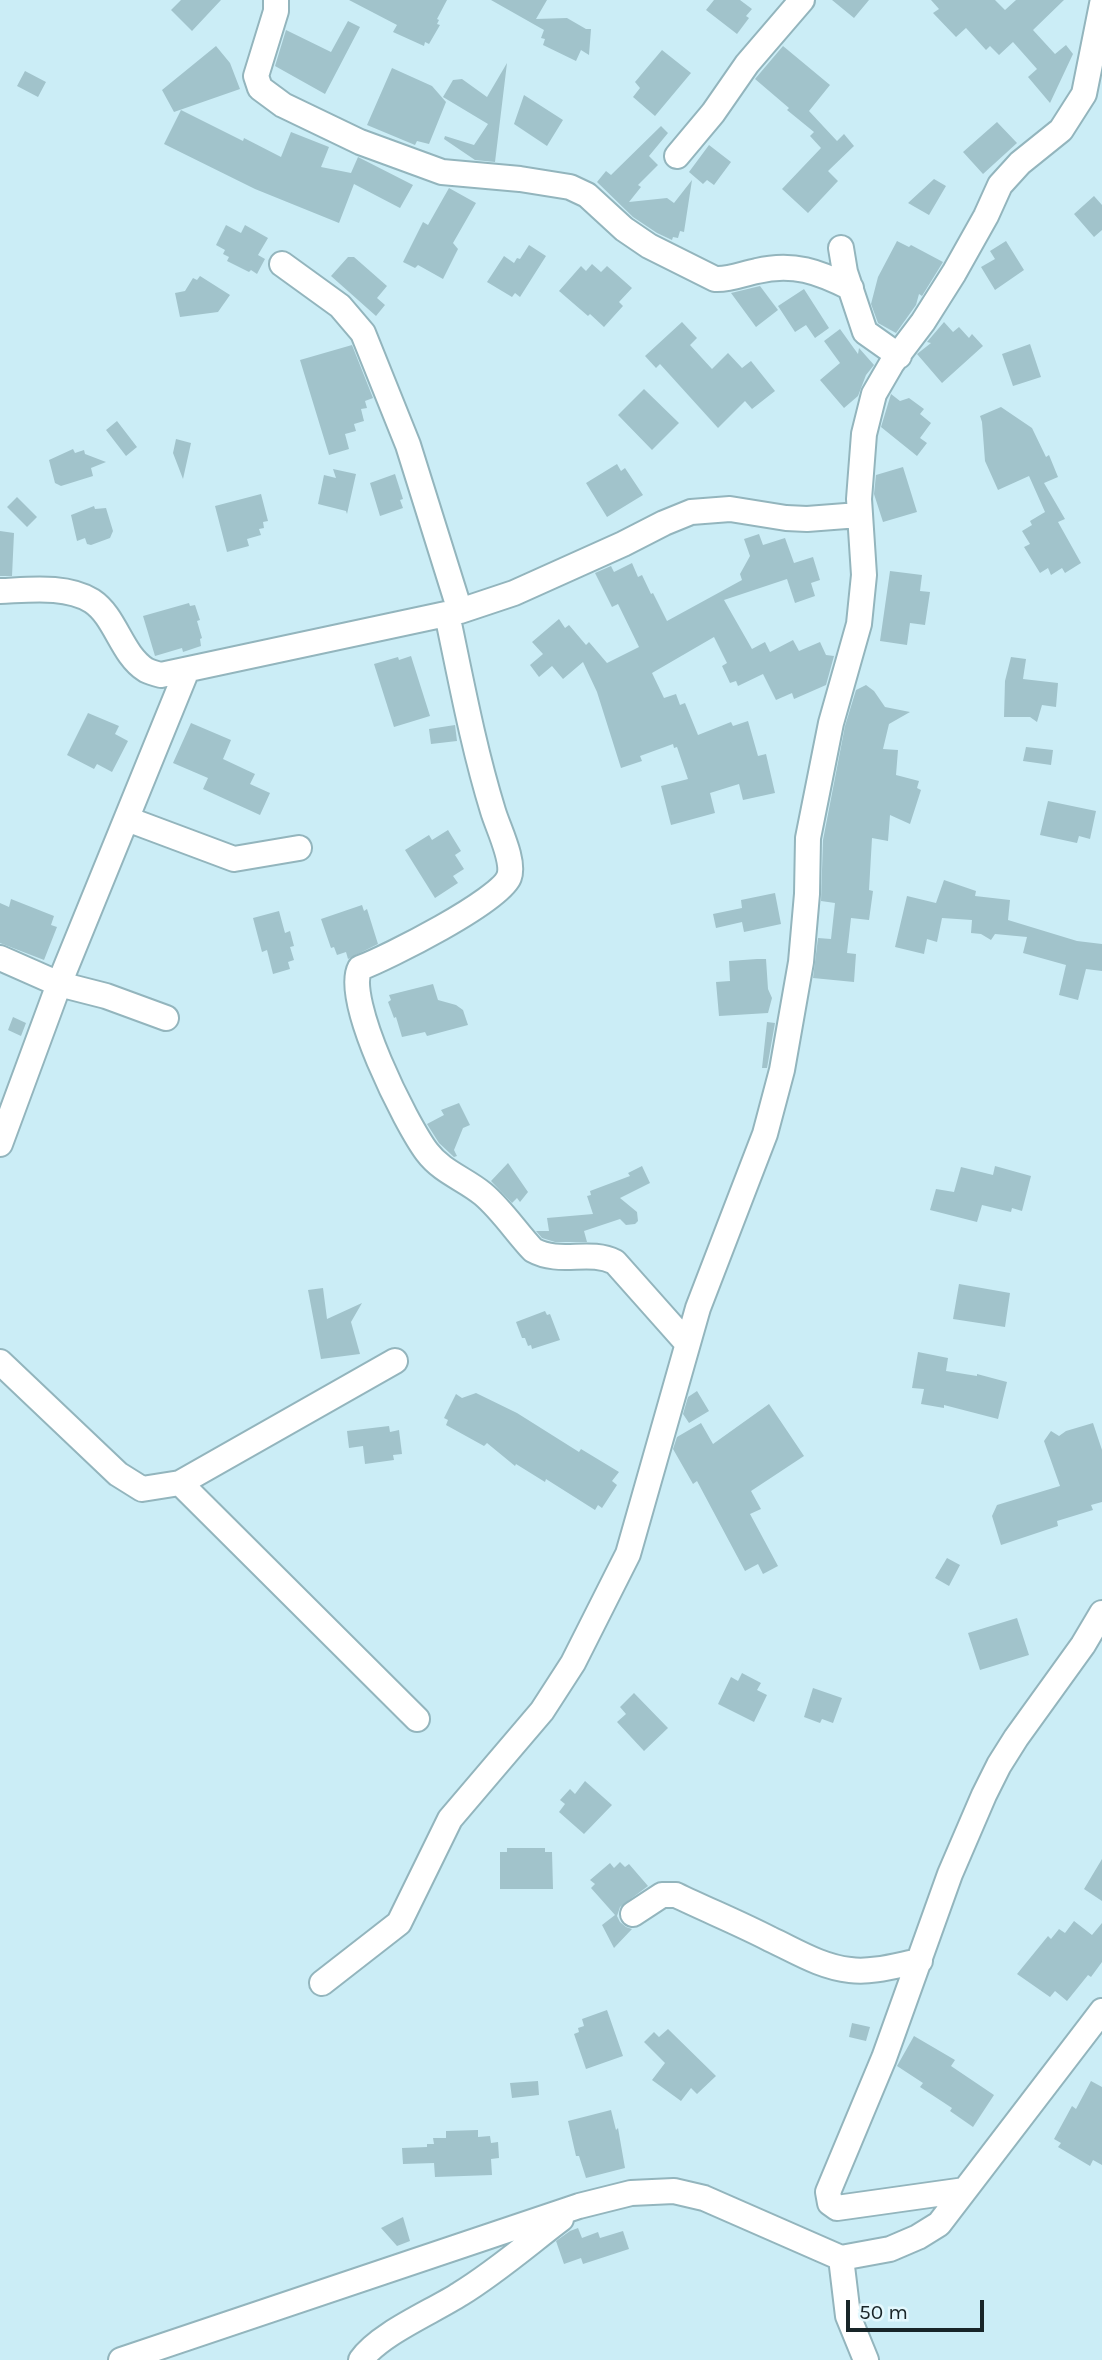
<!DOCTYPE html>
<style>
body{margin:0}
#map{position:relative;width:1102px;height:2360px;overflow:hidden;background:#cbedf6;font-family:Karla,sans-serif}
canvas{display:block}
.scale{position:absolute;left:846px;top:2300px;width:138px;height:32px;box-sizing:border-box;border:4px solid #182528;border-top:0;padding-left:9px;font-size:21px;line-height:24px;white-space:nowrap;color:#182528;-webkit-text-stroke:5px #e3f8fd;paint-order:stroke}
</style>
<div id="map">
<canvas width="1102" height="2360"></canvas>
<div class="scale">50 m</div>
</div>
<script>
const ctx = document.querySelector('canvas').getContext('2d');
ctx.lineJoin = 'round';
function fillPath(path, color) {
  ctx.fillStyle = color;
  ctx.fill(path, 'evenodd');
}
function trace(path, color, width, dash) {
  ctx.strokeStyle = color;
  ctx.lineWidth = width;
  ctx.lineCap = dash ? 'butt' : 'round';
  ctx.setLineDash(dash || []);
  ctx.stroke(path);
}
fillPath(new Path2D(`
 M 181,0 L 221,0 L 192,31 L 171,10 Z
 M 349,0 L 447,0 L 437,19 L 439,20 L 437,24 L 440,25 L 429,44 L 425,42 L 424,46 L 393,32 L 397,25 Z
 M 491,0 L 547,0 L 536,19 L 567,18 L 586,29 L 591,29 L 589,55 L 581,50 L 576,61 L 543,45 L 545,39 L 541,38 L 544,30 Z
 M 714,0 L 740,0 L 752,9 L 746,16 L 749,18 L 737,34 L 706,10 Z
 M 832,0 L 869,0 L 854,18 Z
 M 931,0 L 995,0 L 1005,10 L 1016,0 L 1064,0 L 1033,30 L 1055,54 L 1066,45 L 1073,54 L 1050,103 L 1028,77 L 1037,69 L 1013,42 L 999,55 L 990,46 L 986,50 L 966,28 L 956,37 L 933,13 L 939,9 Z
 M 348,21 L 360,27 L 325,94 L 275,66 L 286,30 L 331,52 Z
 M 216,46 L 230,63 L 240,89 L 174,112 L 162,90 Z
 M 783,46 L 830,85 L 809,111 L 837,141 L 844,134 L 854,146 L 828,171 L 838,181 L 808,213 L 782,189 L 821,148 L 810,136 L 814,132 L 787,110 L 789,108 L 755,79 Z
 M 662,50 L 691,73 L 655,116 L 633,97 L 640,88 L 635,82 Z
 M 507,63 L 495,162 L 475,160 L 444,139 L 445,136 L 474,145 L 488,124 L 443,97 L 453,80 L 462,79 L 487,97 Z
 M 392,68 L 432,86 L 446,102 L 429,144 L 417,141 L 415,145 L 367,125 Z
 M 25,71 L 46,82 L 38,97 L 17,86 Z
 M 524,95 L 563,120 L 547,146 L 514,124 Z
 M 181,110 L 243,141 L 244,138 L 281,157 L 291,132 L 329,147 L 321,167 L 351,173 L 358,157 L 413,185 L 400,208 L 354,184 L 339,223 L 255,189 L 164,144 Z
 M 997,122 L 1017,143 L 983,174 L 963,152 Z
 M 661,126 L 668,133 L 649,156 L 658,165 L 638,185 L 641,187 L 629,202 L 667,198 L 674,203 L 692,180 L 684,232 L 680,231 L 678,238 L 673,237 L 672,240 L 657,233 L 633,217 L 597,182 L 606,171 L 611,175 Z
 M 709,145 L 731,162 L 714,185 L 707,180 L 703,184 L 689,172 Z
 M 934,179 L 946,186 L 929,215 L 908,203 Z
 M 449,188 L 476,203 L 453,243 L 458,249 L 443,279 L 418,265 L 415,268 L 403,262 L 423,222 L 428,225 Z
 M 1094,196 L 1102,205 L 1102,230 L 1094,237 L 1074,214 Z
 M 226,225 L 241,233 L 245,225 L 268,238 L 258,255 L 265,259 L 257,274 L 251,270 L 249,272 L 227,261 L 229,257 L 223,254 L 225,250 L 216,245 Z
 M 897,241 L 909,247 L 911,245 L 943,262 L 922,296 L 919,294 L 916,305 L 896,333 L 878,323 L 871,304 L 878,277 Z
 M 1006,241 L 1024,270 L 995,290 L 981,267 L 995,259 L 990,251 Z
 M 529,245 L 546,256 L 520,297 L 515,293 L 512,297 L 487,282 L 504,256 L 514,263 L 517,258 L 520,259 Z
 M 348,257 L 354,257 L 387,286 L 377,298 L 385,305 L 376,316 L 331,276 Z
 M 592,264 L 601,272 L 607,266 L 632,288 L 619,302 L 623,306 L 604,327 L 590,314 L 588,316 L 559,291 L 581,266 L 586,271 Z
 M 200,276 L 230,295 L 218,312 L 180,317 L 175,293 L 185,291 L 193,278 L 197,280 Z
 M 760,286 L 778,310 L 756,327 L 731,293 Z
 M 804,289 L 829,328 L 815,338 L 806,325 L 795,332 L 778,306 Z
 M 682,322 L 697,338 L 690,345 L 712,369 L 728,353 L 742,368 L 751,361 L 775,391 L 752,409 L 745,401 L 718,428 L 660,364 L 656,368 L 645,356 Z
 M 944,322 L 953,332 L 959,327 L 969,338 L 972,334 L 983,346 L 942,383 L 917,354 L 931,343 L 927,342 Z
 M 840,329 L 858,354 L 859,348 L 874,365 L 866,375 L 858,396 L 844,408 L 820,380 L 840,363 L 824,341 Z
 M 1030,344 L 1041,377 L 1013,386 L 1002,354 Z
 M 352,345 L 373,398 L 365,401 L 367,408 L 361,409 L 364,421 L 354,424 L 356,431 L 345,434 L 349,449 L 329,455 L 300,360 Z
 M 644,389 L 679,423 L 652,450 L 618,415 Z
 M 891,394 L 900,401 L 909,398 L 924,409 L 920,414 L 931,423 L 920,438 L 927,443 L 917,456 L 881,427 Z
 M 1001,407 L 1032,428 L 1046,457 L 1049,455 L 1058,477 L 1044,483 L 1065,519 L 1058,522 L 1081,563 L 1065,573 L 1062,568 L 1051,575 L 1048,568 L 1040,573 L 1024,547 L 1030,544 L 1022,531 L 1032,525 L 1030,521 L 1045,512 L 1029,476 L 998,490 L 985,461 L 982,422 L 980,416 Z
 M 117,421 L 137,447 L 126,456 L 106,430 Z
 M 176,439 L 191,443 L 183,479 L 173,453 Z
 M 73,449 L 75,453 L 84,450 L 85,454 L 106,462 L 91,468 L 93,476 L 61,486 L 55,483 L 49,460 Z
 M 617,464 L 621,471 L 625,468 L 643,495 L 607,517 L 586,483 Z
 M 903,467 L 917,512 L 883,522 L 874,494 L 876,475 Z
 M 333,469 L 356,474 L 347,514 L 346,511 L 318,504 L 324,475 L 336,478 Z
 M 395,474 L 403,499 L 400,500 L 403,508 L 380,516 L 370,483 Z
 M 261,494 L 268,521 L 263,522 L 264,528 L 259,529 L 261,535 L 247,539 L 249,546 L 227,552 L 215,506 Z
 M 17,497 L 37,517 L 27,527 L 7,507 Z
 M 94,506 L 95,509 L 106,508 L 113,531 L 110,538 L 91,545 L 87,544 L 85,538 L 77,541 L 71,515 Z
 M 0,531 L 14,533 L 12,576 L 0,576 Z
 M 759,534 L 763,545 L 785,538 L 794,563 L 813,557 L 820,580 L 811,583 L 815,596 L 795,603 L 787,579 L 724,600 L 752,649 L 765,642 L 770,652 L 793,640 L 799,651 L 820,642 L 826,655 L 834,656 L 826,685 L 794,699 L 792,693 L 776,700 L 763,674 L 738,686 L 736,681 L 730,683 L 722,666 L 727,663 L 714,637 L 652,673 L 664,698 L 676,694 L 680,705 L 685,703 L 698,735 L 731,722 L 733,726 L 748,721 L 758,756 L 766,754 L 775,793 L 743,800 L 739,784 L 710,793 L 715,813 L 671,825 L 661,786 L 688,779 L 677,747 L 674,748 L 673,744 L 640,756 L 642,761 L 621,768 L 597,692 L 583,662 L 563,679 L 552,666 L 539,677 L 530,665 L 543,654 L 532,642 L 559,619 L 565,628 L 569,625 L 586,645 L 589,642 L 607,663 L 639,647 L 618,604 L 612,607 L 595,573 L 611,566 L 614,572 L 632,563 L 638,577 L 642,575 L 651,594 L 653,593 L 667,621 L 742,580 L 740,574 L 750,556 L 744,539 Z
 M 890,571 L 922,575 L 920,591 L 930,592 L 925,625 L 910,623 L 907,645 L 880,641 Z
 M 189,603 L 190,606 L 195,605 L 200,620 L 197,621 L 202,638 L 200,639 L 201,646 L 183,652 L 182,648 L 155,656 L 143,616 Z
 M 411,656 L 430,716 L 394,727 L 374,664 L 398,657 L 399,660 Z
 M 1011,657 L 1026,659 L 1023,679 L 1058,683 L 1056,707 L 1042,705 L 1037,722 L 1030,717 L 1004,717 L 1005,681 Z
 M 866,685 L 874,691 L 885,707 L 910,712 L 889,724 L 883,749 L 898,750 L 896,775 L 919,781 L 917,788 L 921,790 L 910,824 L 890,815 L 888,841 L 872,838 L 869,890 L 873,891 L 869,920 L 851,918 L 847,953 L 856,954 L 854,982 L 813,978 L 818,938 L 831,939 L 835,903 L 821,901 L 823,840 L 845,726 L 856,690 Z
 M 88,713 L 119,726 L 115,734 L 128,741 L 112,772 L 97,764 L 94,769 L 67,755 Z
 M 191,723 L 231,740 L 223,759 L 255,774 L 250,784 L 270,793 L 260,815 L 203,789 L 208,778 L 173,763 Z
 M 455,725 L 457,741 L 431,744 L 429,729 Z
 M 1026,747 L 1053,750 L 1051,765 L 1023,761 Z
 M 1048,801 L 1096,811 L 1090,839 L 1079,836 L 1077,843 L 1040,835 Z
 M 448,830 L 461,851 L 455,855 L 464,869 L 453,876 L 458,883 L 435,898 L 405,850 L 429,835 L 432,840 Z
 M 944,880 L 976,891 L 975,896 L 1010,900 L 1008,920 L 1077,941 L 1102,944 L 1102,971 L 1086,969 L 1078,1000 L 1059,995 L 1066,965 L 1023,953 L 1027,937 L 995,934 L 991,940 L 981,934 L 971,933 L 972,920 L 942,918 L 937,942 L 927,939 L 924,954 L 895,947 L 907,896 L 936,903 Z
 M 775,893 L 781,924 L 744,932 L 742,922 L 716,928 L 713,914 L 742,908 L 741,900 Z
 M 11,899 L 54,916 L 51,925 L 57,927 L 44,960 L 0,943 L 0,903 L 9,907 Z
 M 362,905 L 364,911 L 367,909 L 378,944 L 348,959 L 346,952 L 337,955 L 334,947 L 331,948 L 321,919 Z
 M 279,911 L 285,933 L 290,931 L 294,946 L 290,947 L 294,960 L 288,962 L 290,969 L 273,974 L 267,950 L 262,952 L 253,918 Z
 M 757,959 L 766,959 L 768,989 L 772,998 L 768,1013 L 719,1016 L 716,982 L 730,981 L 729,961 Z
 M 433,984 L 438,1000 L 456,1005 L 463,1010 L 468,1025 L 427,1036 L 425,1032 L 402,1037 L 396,1017 L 394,1018 L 388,1002 L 391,1000 L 389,995 Z
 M 13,1017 L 26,1023 L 21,1036 L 8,1030 Z
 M 767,1022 L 775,1023 L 767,1068 L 762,1068 Z
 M 459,1103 L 470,1125 L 463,1128 L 454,1150 L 457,1156 L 454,1157 L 439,1143 L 427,1124 L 444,1115 L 441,1110 Z
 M 508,1163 L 528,1192 L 520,1202 L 517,1198 L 512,1203 L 491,1181 Z
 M 642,1166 L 650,1183 L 620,1198 L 637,1212 L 638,1221 L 635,1224 L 626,1225 L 620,1219 L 584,1231 L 587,1242 L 555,1242 L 542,1238 L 536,1231 L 549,1231 L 547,1218 L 593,1214 L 587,1196 L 591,1195 L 590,1191 L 630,1176 L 628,1173 Z
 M 995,1166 L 1031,1176 L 1022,1211 L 1012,1208 L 1011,1212 L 982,1205 L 977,1222 L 930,1210 L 936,1189 L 954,1192 L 961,1167 L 993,1175 Z
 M 959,1284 L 1010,1293 L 1005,1327 L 953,1319 Z
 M 323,1288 L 327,1319 L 362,1303 L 351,1322 L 360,1354 L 321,1359 L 308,1290 Z
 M 545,1311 L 547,1315 L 550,1314 L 560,1340 L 532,1349 L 531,1345 L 528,1346 L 525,1338 L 522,1338 L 516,1322 Z
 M 918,1352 L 948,1358 L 946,1371 L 977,1376 L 977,1374 L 1007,1382 L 998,1419 L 944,1405 L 944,1408 L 921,1404 L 924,1389 L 912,1388 Z
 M 697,1391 L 709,1411 L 689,1423 L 683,1414 L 688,1397 Z
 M 476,1393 L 517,1413 L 579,1452 L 581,1449 L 619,1472 L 612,1481 L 617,1485 L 602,1508 L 598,1505 L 595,1510 L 546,1479 L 545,1482 L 516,1464 L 515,1466 L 487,1443 L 484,1446 L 446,1425 L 448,1420 L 444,1418 L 456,1394 L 462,1398 Z
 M 769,1404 L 804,1456 L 751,1491 L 761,1509 L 750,1514 L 778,1566 L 763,1574 L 758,1564 L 745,1571 L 697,1481 L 693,1484 L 673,1449 L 677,1437 L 701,1423 L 713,1444 Z
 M 1093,1423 L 1102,1450 L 1102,1502 L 1091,1505 L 1093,1510 L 1057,1521 L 1058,1526 L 1001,1545 L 992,1516 L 997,1505 L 1060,1486 L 1044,1441 L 1051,1431 L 1059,1436 L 1066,1431 Z
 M 389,1426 L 390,1432 L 399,1430 L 402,1454 L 393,1455 L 394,1460 L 365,1464 L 363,1446 L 349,1448 L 347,1431 Z
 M 947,1558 L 960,1565 L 949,1586 L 935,1578 Z
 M 1017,1618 L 1029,1655 L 980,1670 L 968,1633 Z
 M 742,1673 L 761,1683 L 757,1690 L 767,1695 L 754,1722 L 718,1704 L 731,1677 L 738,1681 Z
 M 813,1688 L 842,1698 L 833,1723 L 822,1719 L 820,1723 L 804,1717 Z
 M 634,1693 L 668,1728 L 644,1751 L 617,1722 L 626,1714 L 620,1707 Z
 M 585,1781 L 612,1805 L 584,1834 L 559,1812 L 565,1804 L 560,1800 L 570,1789 L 575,1794 Z
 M 507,1848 L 545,1848 L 545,1852 L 552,1852 L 553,1889 L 500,1889 L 500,1852 L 507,1852 Z
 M 1102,1859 L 1102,1901 L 1084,1889 Z
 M 620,1862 L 625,1867 L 629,1864 L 648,1886 L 620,1907 L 617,1916 L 620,1922 L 626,1927 L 632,1929 L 614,1948 L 602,1925 L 615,1915 L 591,1888 L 595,1884 L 590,1880 L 610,1863 L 614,1868 Z
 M 1074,1921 L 1092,1935 L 1102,1923 L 1102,1962 L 1091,1977 L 1088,1975 L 1067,2001 L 1055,1991 L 1050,1997 L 1017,1974 L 1048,1936 L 1051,1939 L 1059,1929 L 1065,1933 Z
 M 607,2010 L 623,2056 L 586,2069 L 574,2034 L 579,2032 L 578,2028 L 584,2026 L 582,2019 Z
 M 852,2023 L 870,2027 L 866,2041 L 849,2037 Z
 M 668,2029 L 716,2076 L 697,2094 L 691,2088 L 681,2101 L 652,2080 L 665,2063 L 644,2042 L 654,2032 L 659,2037 Z
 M 914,2036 L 955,2060 L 951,2066 L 994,2095 L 973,2127 L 950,2111 L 952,2108 L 920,2087 L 923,2083 L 897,2066 Z
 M 538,2081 L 539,2095 L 512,2098 L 510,2083 Z
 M 1091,2081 L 1102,2087 L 1102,2165 L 1093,2160 L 1090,2166 L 1058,2147 L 1061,2143 L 1054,2139 L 1072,2106 L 1076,2109 Z
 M 611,2110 L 616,2130 L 618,2128 L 625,2168 L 586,2178 L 579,2156 L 576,2156 L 568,2121 Z
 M 478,2130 L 478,2137 L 490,2136 L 491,2143 L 498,2142 L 499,2158 L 491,2159 L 492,2175 L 435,2177 L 434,2163 L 403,2164 L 402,2148 L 427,2147 L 427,2144 L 434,2144 L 433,2138 L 446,2138 L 446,2131 Z
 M 403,2217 L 410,2241 L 397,2246 L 381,2228 Z
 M 578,2228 L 582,2238 L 598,2232 L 600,2238 L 623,2231 L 629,2249 L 583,2264 L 581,2258 L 564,2264 L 556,2241 L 570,2231 Z`), '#a1c3cb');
const minor = new Path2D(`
 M 276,0 L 276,11 L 256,76 L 260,88 L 283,105 L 360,142 L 442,172 L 520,179 L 570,187 L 587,195 L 624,229 L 649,246 L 715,279 C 730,280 742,274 757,271 C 793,262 819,272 851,288
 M 677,156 L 713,113 L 747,64 L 802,0
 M 841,248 L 845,272 L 865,332 L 899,356
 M 282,264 L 340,306 L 363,333 L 408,445 L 460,611
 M 0,591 C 29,590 66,585 92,601 C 116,617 121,654 146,670 C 150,672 157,674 161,675 L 460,611 L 514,593 L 623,544 L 664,523 L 691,512 L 730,509 L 786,518 L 807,519 L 859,515
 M 447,614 C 461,680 473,746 493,811 C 498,828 515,861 509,877 C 500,901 387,958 360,968 C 343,999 406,1124 427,1152 C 442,1172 465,1179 483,1194 C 502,1210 516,1232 533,1250 C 560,1265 589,1249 615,1262 L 687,1343
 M 127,819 L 234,859 L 299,848
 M 0,958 L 59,984 L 106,996 L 166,1018
 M 0,1144 L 59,984 L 187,670
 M 0,1362 L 118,1474 L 142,1489 L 180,1483 L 395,1361
 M 180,1483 L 417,1719
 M 633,1914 L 662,1895 L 676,1895 C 707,1910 739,1923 770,1939 C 796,1951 821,1967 850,1970 C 873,1973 898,1965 920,1961
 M 322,1983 L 399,1923 L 450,1819 L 542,1711 L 573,1663 L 628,1554 L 698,1308 L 765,1134 L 782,1070 L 801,962 L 807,894 L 808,838 L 831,723 L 859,624 L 864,575 L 859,499 L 864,434 L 874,394 L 892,363 L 923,322 L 954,273 L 986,216 L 1000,185 L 1020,163 L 1061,130 L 1084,94 L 1102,4
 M 965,2190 L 837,2208 L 830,2203 L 828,2192 L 884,2058 L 950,1874 L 984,1795 L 999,1765 L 1016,1738 L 1083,1645 L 1102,1613
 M 841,2258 L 848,2316 L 866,2360
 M 121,2360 L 579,2206 L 631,2193 L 674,2191 L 704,2198 L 841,2258 L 890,2249 L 918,2237 L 939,2224 L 1102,2011
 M 361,2360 C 379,2334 432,2312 460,2294 C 496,2272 528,2244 561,2219`);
trace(minor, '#93b5bd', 28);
trace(minor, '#fff', 24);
</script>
